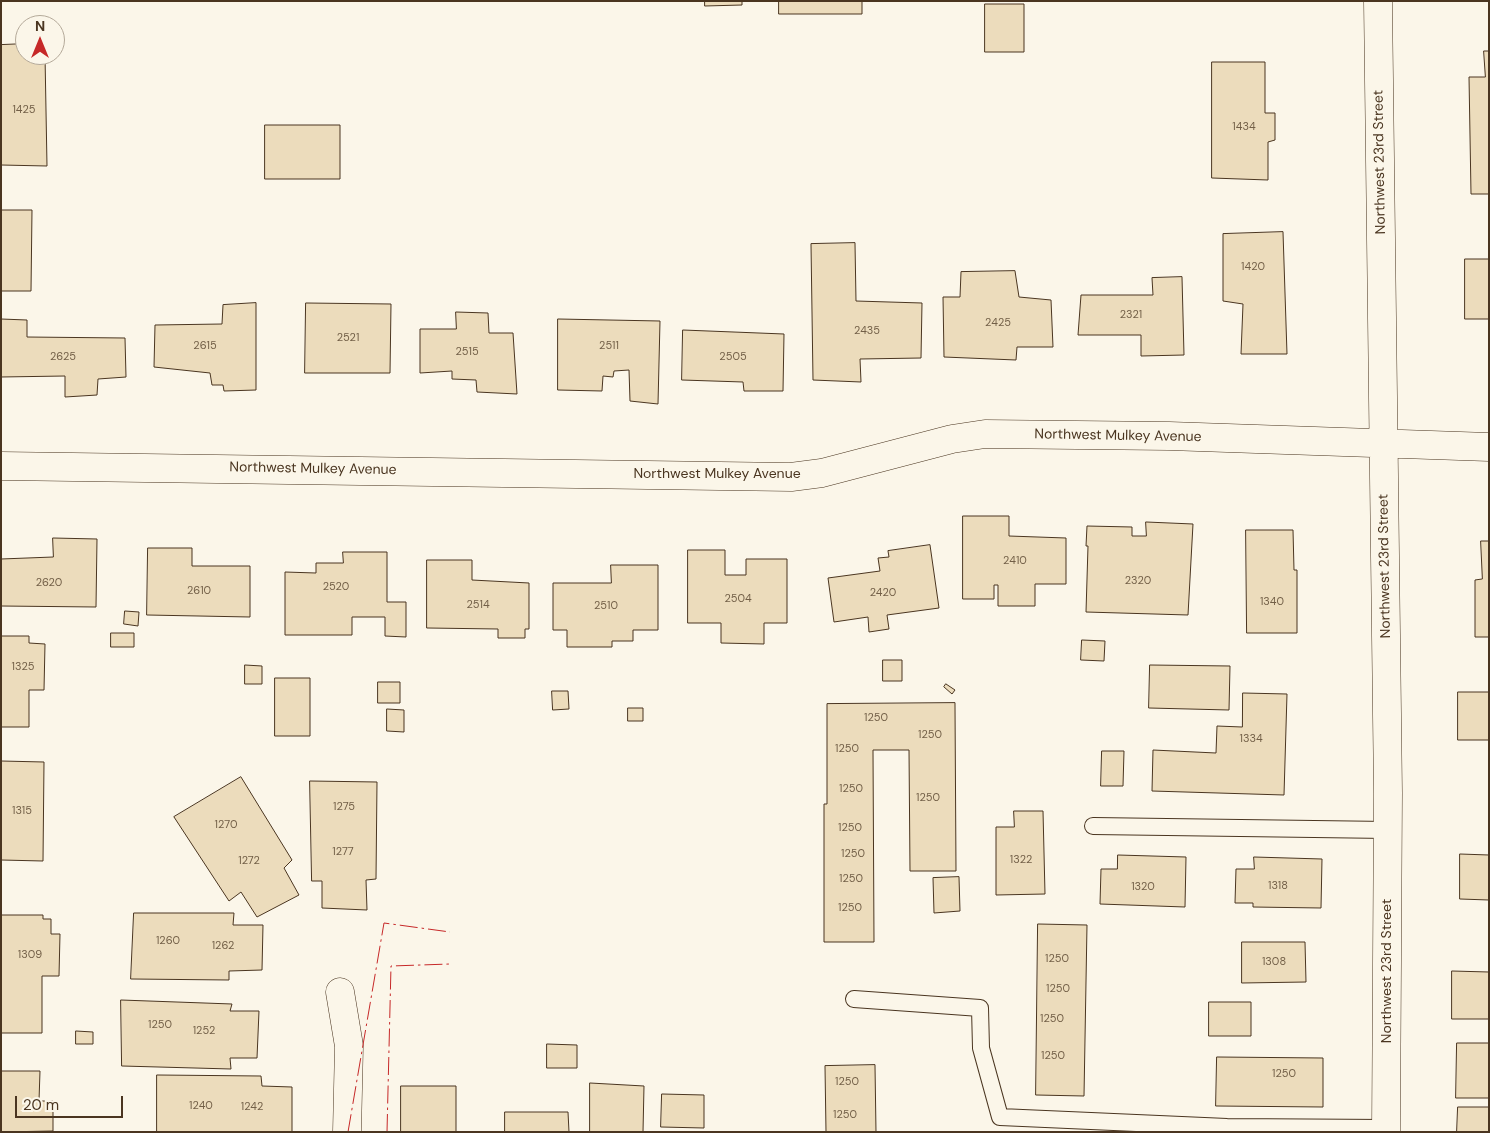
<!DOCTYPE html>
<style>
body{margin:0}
#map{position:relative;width:1490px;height:1133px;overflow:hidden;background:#fbf6e9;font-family:"DM Sans",sans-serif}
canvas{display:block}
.frame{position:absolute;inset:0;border:2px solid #4a3520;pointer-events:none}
.north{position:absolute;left:15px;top:15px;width:50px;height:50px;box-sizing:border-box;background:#fbf6e9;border:1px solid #b4a999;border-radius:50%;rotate:0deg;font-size:14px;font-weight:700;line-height:20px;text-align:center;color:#4a3520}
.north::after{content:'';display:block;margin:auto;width:18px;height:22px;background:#c62828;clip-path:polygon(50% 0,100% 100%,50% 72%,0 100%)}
.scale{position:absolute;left:15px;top:1096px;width:108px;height:22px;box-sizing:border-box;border:2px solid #4a3520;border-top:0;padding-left:6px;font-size:15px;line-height:18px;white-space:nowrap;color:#4a3520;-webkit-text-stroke:4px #fbf6e9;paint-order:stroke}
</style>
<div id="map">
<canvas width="1490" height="1133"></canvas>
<div class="frame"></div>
<div class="north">N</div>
<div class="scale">20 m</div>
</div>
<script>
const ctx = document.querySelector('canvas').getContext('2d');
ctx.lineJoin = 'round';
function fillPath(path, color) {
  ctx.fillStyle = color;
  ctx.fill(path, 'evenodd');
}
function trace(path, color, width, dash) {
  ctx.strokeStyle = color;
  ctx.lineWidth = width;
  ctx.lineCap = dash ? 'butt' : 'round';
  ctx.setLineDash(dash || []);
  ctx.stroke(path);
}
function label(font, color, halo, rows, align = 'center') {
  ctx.font = font + ' "DM Sans",sans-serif';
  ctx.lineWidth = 4;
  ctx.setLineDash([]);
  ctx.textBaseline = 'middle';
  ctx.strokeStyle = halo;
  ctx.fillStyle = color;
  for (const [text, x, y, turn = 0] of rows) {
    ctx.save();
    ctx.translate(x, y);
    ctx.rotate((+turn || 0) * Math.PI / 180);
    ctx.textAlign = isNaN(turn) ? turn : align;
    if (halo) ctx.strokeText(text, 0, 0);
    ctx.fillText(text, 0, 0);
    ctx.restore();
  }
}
const building = new Path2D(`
 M 705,1 L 742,1 L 742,5 L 705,6 Z
 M 779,1 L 862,1 L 862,14 L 779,14 Z
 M 985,4 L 1024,4 L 1024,52 L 985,52 Z
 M 25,44 L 25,55 L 45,55 L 47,166 L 1,165 L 1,45 Z
 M 1484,51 L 1489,51 L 1489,194 L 1471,194 L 1469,77 L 1485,77 Z
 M 1212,62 L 1265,62 L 1265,113 L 1275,113 L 1275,140 L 1268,142 L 1268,180 L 1212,178 Z
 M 265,125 L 340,125 L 340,179 L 265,179 Z
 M 1,210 L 32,210 L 31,291 L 1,291 Z
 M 1283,232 L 1287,354 L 1241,354 L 1243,304 L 1223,301 L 1223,234 Z
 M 855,243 L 856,301 L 922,303 L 921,358 L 860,359 L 861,382 L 813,380 L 811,244 Z
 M 1465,259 L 1489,259 L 1489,319 L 1465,319 Z
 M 1015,271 L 1019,297 L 1051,300 L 1053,347 L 1017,347 L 1016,360 L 944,357 L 943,297 L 960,297 L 961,272 Z
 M 1182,277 L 1184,355 L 1141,356 L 1141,335 L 1078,335 L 1081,295 L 1153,295 L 1152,278 Z
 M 256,303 L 256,390 L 224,391 L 223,385 L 212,385 L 210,373 L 154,367 L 155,325 L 222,324 L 223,305 Z
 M 306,303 L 391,304 L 390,373 L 305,373 Z
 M 456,312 L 488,313 L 489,333 L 513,333 L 517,394 L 477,392 L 476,380 L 452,379 L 452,371 L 420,373 L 420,329 L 456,329 Z
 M 1,319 L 27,320 L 27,337 L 125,338 L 126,377 L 98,379 L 97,395 L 65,397 L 65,376 L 1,377 Z
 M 558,319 L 660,321 L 658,404 L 630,401 L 629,370 L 614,371 L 613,377 L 603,376 L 602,391 L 558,390 Z
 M 683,330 L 784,334 L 783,391 L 744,391 L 743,382 L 682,380 Z
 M 963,516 L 1009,516 L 1009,536 L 1066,538 L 1066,584 L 1035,584 L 1035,606 L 998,606 L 998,585 L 994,585 L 994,599 L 963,599 Z
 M 1146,522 L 1193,524 L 1188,615 L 1086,612 L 1088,546 L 1086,546 L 1087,526 L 1132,527 L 1132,536 L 1146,536 Z
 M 1246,530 L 1293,530 L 1294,570 L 1297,570 L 1297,633 L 1247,633 Z
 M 53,538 L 97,539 L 96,607 L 1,606 L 1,559 L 53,557 Z
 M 1481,541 L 1489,541 L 1489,637 L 1475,637 L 1475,580 L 1482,579 Z
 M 930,545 L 939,608 L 887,615 L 889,629 L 869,632 L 868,617 L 834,622 L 828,578 L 880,571 L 878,558 L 889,557 L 888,551 Z
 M 148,548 L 192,548 L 192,566 L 250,566 L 250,617 L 147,615 Z
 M 688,550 L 725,550 L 725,575 L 746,575 L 746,559 L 787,559 L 787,623 L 764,623 L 764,644 L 721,643 L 721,623 L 688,623 Z
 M 343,552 L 387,552 L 387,602 L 406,602 L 406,637 L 385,636 L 385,617 L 352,617 L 352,635 L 285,635 L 285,572 L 316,573 L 316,563 L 343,563 Z
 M 427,560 L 472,560 L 472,580 L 529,583 L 529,629 L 525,629 L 525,638 L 498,638 L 498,629 L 427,628 Z
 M 611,565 L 658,565 L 658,630 L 633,630 L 633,641 L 612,641 L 612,647 L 567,647 L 567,630 L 553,630 L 553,583 L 611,583 Z
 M 125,611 L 139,612 L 138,626 L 124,624 Z
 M 111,633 L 134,633 L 134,647 L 111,647 Z
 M 1,636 L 29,636 L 29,643 L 45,644 L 44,690 L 29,690 L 29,727 L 1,727 Z
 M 1082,640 L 1105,641 L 1104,661 L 1081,660 Z
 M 883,660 L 902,660 L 902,681 L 883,681 Z
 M 245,665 L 262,666 L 262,684 L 245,684 Z
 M 1150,665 L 1230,666 L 1229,710 L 1149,708 Z
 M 275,678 L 310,678 L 310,736 L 275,736 Z
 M 378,682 L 400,682 L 400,703 L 378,703 Z
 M 946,684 L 955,690 L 952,694 L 944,687 Z
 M 552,691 L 568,691 L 569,709 L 553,710 Z
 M 1458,692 L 1489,692 L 1489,740 L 1458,740 Z
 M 1243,693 L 1287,694 L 1284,795 L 1152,791 L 1153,750 L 1216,753 L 1217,726 L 1242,727 Z
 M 955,703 L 956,871 L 910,871 L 909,750 L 873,750 L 874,942 L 824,942 L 824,804 L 827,804 L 827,704 Z
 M 628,708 L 643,708 L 643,721 L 628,721 Z
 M 387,709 L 404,710 L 404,732 L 387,731 Z
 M 1102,751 L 1124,751 L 1123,786 L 1101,786 Z
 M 1,761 L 44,762 L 43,861 L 1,860 Z
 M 241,777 L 292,860 L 284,868 L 299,895 L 257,917 L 241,892 L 229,901 L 174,817 Z
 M 310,781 L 377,782 L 376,879 L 366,880 L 367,910 L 322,908 L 322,881 L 312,881 Z
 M 1014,811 L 1043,811 L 1045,894 L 996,895 L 996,827 L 1014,827 Z
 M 1460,854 L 1489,855 L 1489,900 L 1460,899 Z
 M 1118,855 L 1186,857 L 1185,907 L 1100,904 L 1101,869 L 1117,869 Z
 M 1254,857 L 1322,859 L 1321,908 L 1253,907 L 1253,903 L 1235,903 L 1236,869 L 1254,869 Z
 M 959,877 L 960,911 L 934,913 L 933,878 Z
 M 134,913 L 234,913 L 233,925 L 263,925 L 262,970 L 229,971 L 229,980 L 131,979 Z
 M 1,915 L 43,915 L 43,919 L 51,919 L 51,934 L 60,934 L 59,976 L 42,976 L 42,1033 L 1,1033 Z
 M 1038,924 L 1087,925 L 1084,1096 L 1036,1095 Z
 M 1242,942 L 1305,942 L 1306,982 L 1242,983 Z
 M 1452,971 L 1489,972 L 1489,1019 L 1452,1019 Z
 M 121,1000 L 232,1004 L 230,1011 L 259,1011 L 257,1058 L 230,1058 L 231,1069 L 122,1066 Z
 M 1209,1002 L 1251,1002 L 1251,1036 L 1209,1036 Z
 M 76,1031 L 93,1032 L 93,1044 L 76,1044 Z
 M 1457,1043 L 1489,1043 L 1489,1098 L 1456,1098 Z
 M 547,1044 L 577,1045 L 577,1068 L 547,1068 Z
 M 1217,1057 L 1323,1058 L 1323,1107 L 1216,1106 Z
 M 875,1065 L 876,1132 L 826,1132 L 825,1066 Z
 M 1,1071 L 40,1071 L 39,1101 L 53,1101 L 53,1131 L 1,1132 Z
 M 157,1075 L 261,1076 L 262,1086 L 292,1087 L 292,1132 L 157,1132 Z
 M 590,1083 L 644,1086 L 643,1132 L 590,1132 Z
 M 401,1086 L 456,1086 L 456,1132 L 401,1132 Z
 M 662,1094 L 704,1095 L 704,1128 L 661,1127 Z
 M 1458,1107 L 1489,1107 L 1489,1132 L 1457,1132 Z
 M 505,1112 L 568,1112 L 569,1132 L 505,1132 Z`);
fillPath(building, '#ecdcbc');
trace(building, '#4a3520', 1);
const service = new Path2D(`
 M 1093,826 L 1388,830
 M 854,999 L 980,1008 L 981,1048 L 1000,1117 L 1227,1127 L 1386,1128`);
const minor = new Path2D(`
 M 1378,1 L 1388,793 L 1386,1132
 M 1,466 L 791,477 L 822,473 L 952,439 L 985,434 L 1169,436 L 1489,447
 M 340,992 L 349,1046 L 347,1132`);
trace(service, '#4a3520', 18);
trace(minor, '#4a3520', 29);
trace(service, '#fbf6e9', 16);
trace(minor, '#fbf6e9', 28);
trace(new Path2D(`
 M 348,1132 L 384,923 L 450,932
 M 387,1132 L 391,966 L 450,964`), '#c62828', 1, [18, 4, 2.5, 4]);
label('11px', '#725f47', null, [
 ["1425",24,110],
 ["1434",1244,127],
 ["1420",1253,267],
 ["2321",1131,315],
 ["2425",998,323],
 ["2435",867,331],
 ["2521",348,338],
 ["2615",205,346],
 ["2511",609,346],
 ["2515",467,352],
 ["2625",63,357],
 ["2505",733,357],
 ["2410",1015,561],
 ["2320",1138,581],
 ["2620",49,583],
 ["2520",336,587],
 ["2610",199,591],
 ["2420",883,593],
 ["2504",738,599],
 ["1340",1272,602],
 ["2514",478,605],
 ["2510",606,606],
 ["1325",23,667],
 ["1250",876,718],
 ["1250",930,735],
 ["1334",1251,739],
 ["1250",847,749],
 ["1250",851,789],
 ["1250",928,798],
 ["1275",344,807],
 ["1315",22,811],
 ["1270",226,825],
 ["1250",850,828],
 ["1277",343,852],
 ["1250",853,854],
 ["1322",1021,860],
 ["1272",249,861],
 ["1250",851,879],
 ["1318",1278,886],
 ["1320",1143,887],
 ["1250",850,908],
 ["1260",168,941],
 ["1262",223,946],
 ["1309",30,955],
 ["1250",1057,959],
 ["1308",1274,962],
 ["1250",1058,989],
 ["1250",1052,1019],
 ["1250",160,1025],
 ["1252",204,1031],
 ["1250",1053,1056],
 ["1250",1284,1074],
 ["1250",847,1082],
 ["1240",201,1106],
 ["1242",252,1107],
 ["1250",845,1115]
]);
label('14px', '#4a3520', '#fbf6e9', [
 ["Northwest 23rd Street",1380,162,-91],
 ["Northwest Mulkey Avenue",1118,436,1],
 ["Northwest Mulkey Avenue",313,469,1],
 ["Northwest Mulkey Avenue",717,474],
 ["Northwest 23rd Street",1385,566,-91],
 ["Northwest 23rd Street",1387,971,-90]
]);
</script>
